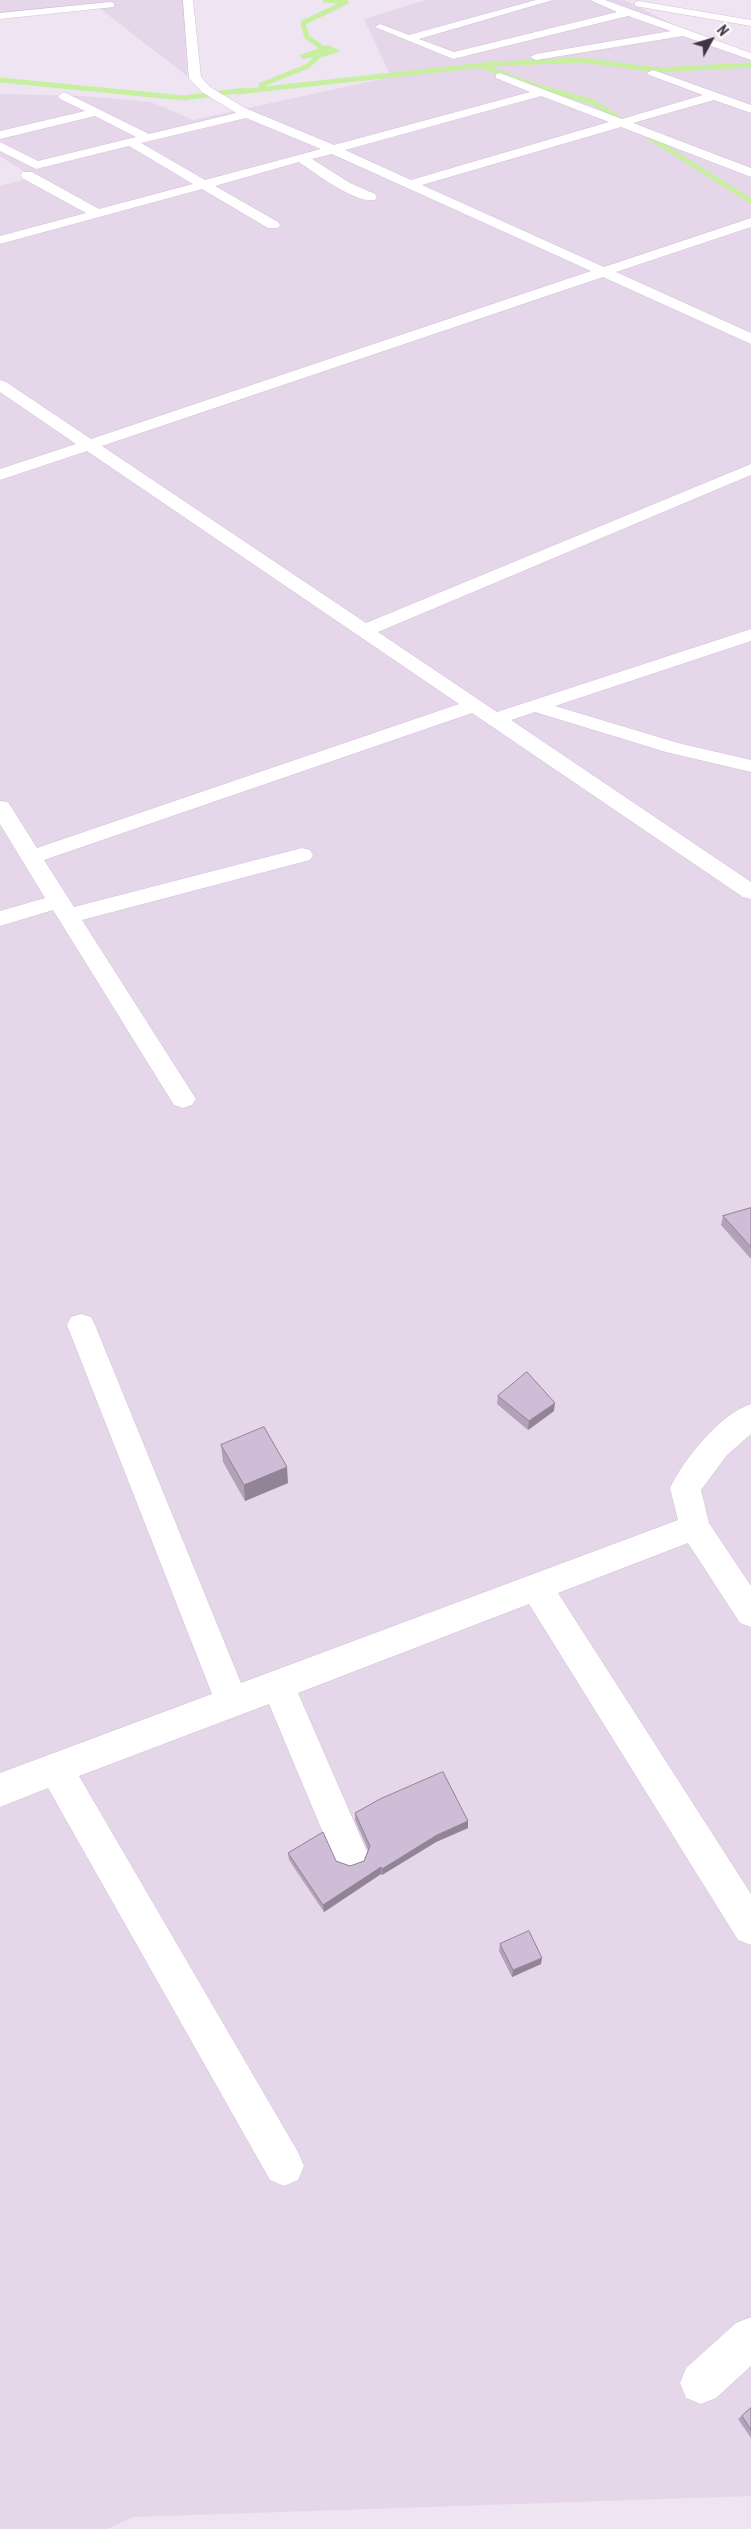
<!DOCTYPE html>
<style>
body{margin:0}
#map{position:relative;width:751px;height:2529px;overflow:hidden;background:#efe4f2;font-family:"Roboto Condensed",sans-serif}
canvas{display:block}
.north{position:absolute;left:686px;top:15px;width:50px;height:50px;-webkit-text-stroke:4px #fff;paint-order:stroke;rotate:51deg;font-size:14px;font-weight:700;line-height:20px;text-align:center;color:#3f3444}
.north::after{content:'';display:block;margin:auto;width:18px;height:22px;background:#3f3444;clip-path:polygon(50% 0,100% 100%,50% 72%,0 100%)}
</style>
<div id="map">
<canvas width="751" height="2529"></canvas>
<div class="north">N</div>
</div>
<script>
const ctx = document.querySelector('canvas').getContext('2d');
ctx.lineJoin = 'round';
function fillPath(path, color) {
  ctx.fillStyle = color;
  ctx.fill(path, 'evenodd');
}
function trace(path, color, width, dash) {
  ctx.strokeStyle = color;
  ctx.lineWidth = width;
  ctx.lineCap = dash ? 'butt' : 'round';
  ctx.setLineDash(dash || []);
  ctx.stroke(path);
}
fillPath(new Path2D(`
 M 0,0 L 183,0 L 187,76 L 98,7 L 0,18 Z
 M 426,0 L 624,0 L 695,35 L 751,55 L 751,2496 L 133,2517 L 107,2529 L 0,2529 L 0,186 L 33,177 L 0,156 L 0,94 L 83,96 L 151,102 L 193,120 L 391,77 L 364,19 Z`), '#e5d6ea');
fillPath(new Path2D(`
 M 328,45 L 341,51 L 326,56 L 302,59 L 300,55 Z`), '#c7efa0');
trace(new Path2D(`
 M 325,0 L 346,2
 M 484,67 L 542,88 L 593,102 L 751,201
 M 0,80 L 184,98 L 244,90
 M 261,85 L 308,66 L 325,50 L 307,37 L 303,23 L 346,2 L 344,0
 M 237,92 L 493,64 L 581,60 L 658,70 L 751,65`), '#c7efa0', 5);
const minor = new Path2D(`
 M 183,0 L 193,0 L 201,77 L 210,87 L 245,108 L 334,145 L 530,92 L 496,78 L 496,74 L 500,73 L 622,119 L 703,95 L 649,75 L 647,73 L 653,70 L 751,105 L 751,113 L 714,100 L 633,123 L 751,168 L 751,177 L 621,127 L 422,185 L 604,267 L 751,218 L 751,227 L 616,272 L 751,333 L 751,344 L 603,277 L 102,446 L 366,623 L 751,464 L 751,475 L 378,632 L 497,712 L 751,629 L 751,641 L 555,706 L 678,743 L 751,760 L 751,772 L 666,752 L 535,712 L 511,720 L 751,882 L 751,899 L 743,897 L 472,713 L 44,860 L 74,907 L 302,848 L 310,850 L 313,855 L 310,860 L 82,920 L 196,1099 L 192,1105 L 183,1108 L 174,1105 L 53,910 L 0,926 L 0,911 L 45,898 L 0,824 L 0,801 L 8,802 L 37,848 L 459,704 L 87,451 L 0,480 L 0,469 L 76,444 L 0,392 L 0,380 L 6,382 L 91,439 L 591,271 L 332,154 L 312,159 L 350,183 L 375,194 L 377,197 L 375,200 C 356,204 315,173 299,162 L 215,186 L 278,222 L 280,225 L 278,228 L 268,228 L 202,189 L 0,244 L 0,236 L 86,213 L 22,178 L 21,175 L 22,172 L 32,172 L 99,209 L 193,184 L 129,146 L 36,169 L 0,151 L 0,142 L 38,161 L 136,137 L 95,116 L 0,139 L 0,131 L 85,111 L 60,99 L 58,96 L 64,92 L 149,134 L 236,113 L 202,92 L 189,78 ZM 541,96 L 609,122 L 411,180 L 345,150 ZM 246,118 L 321,149 L 205,180 L 141,143 Z
 M 536,0 L 553,0 L 419,39 L 454,52 L 617,12 L 590,0 L 605,0 L 751,53 L 751,60 L 683,36 L 536,60 L 530,57 L 536,54 L 671,31 L 628,16 L 453,59 L 375,27 L 380,24 L 409,35 Z
 M 639,1 L 751,20 L 751,26 L 635,6 L 635,2 Z
 M 110,2 L 114,3 L 114,7 L 0,19 L 0,13 Z
 M 81,1314 L 91,1317 L 95,1325 L 241,1683 L 678,1520 L 670,1488 C 684,1459 720,1414 751,1404 L 751,1434 L 727,1455 L 701,1490 L 709,1523 L 751,1586 L 751,1627 L 740,1623 L 688,1543 L 558,1593 L 751,1894 L 751,1945 L 738,1940 L 529,1604 L 298,1693 L 368,1854 L 363,1866 L 350,1871 L 337,1866 L 269,1704 L 79,1776 L 298,2152 L 304,2166 L 298,2180 L 284,2186 L 270,2180 L 48,1788 L 0,1807 L 0,1773 L 212,1694 L 67,1325 L 71,1317 Z
 M 751,2317 L 751,2366 L 716,2398 L 701,2404 L 686,2398 L 680,2383 L 686,2368 L 736,2323 Z`);
trace(minor, '#d2c1d8', 1);
fillPath(minor, '#fff');
fillPath(new Path2D(`
 M 751,1208 L 751,1259 L 721,1225 L 723,1216 Z
 M 498,1396 L 554,1411 L 528,1430 L 497,1404 Z
 M 221,1445 L 288,1483 L 245,1501 L 223,1462 Z
 M 355,1813 L 468,1821 L 468,1828 L 436,1842 L 382,1875 L 381,1874 L 324,1912 L 289,1860 L 288,1853 L 336,1861 L 350,1866 L 364,1861 L 368,1850 L 355,1820 Z
 M 500,1944 L 541,1964 L 512,1977 L 499,1951 Z
 M 751,2408 L 751,2438 L 738,2419 Z`), '#b2a2b8');
fillPath(new Path2D(`
 M 555,1403 L 554,1411 L 528,1430 L 529,1421 Z
 M 287,1467 L 288,1483 L 245,1501 L 244,1485 Z
 M 468,1821 L 468,1828 L 436,1842 L 382,1875 L 382,1869 L 437,1835 Z
 M 381,1867 L 381,1874 L 324,1912 L 323,1905 Z
 M 542,1958 L 541,1964 L 512,1977 L 513,1970 Z`), '#918496');
const building = new Path2D(`
 M 751,1208 L 751,1247 L 723,1216 Z
 M 527,1372 L 555,1403 L 529,1421 L 498,1396 Z
 M 264,1427 L 287,1467 L 244,1485 L 221,1445 Z
 M 443,1772 L 468,1821 L 437,1835 L 382,1869 L 381,1867 L 323,1905 L 288,1853 L 323,1832 L 336,1861 L 350,1866 L 364,1861 L 370,1846 L 355,1813 L 380,1799 Z
 M 529,1931 L 542,1958 L 513,1970 L 500,1944 Z
 M 751,2408 L 751,2430 L 742,2416 Z`);
fillPath(building, '#cfbcd6');
trace(building, '#918496', 1);
</script>
